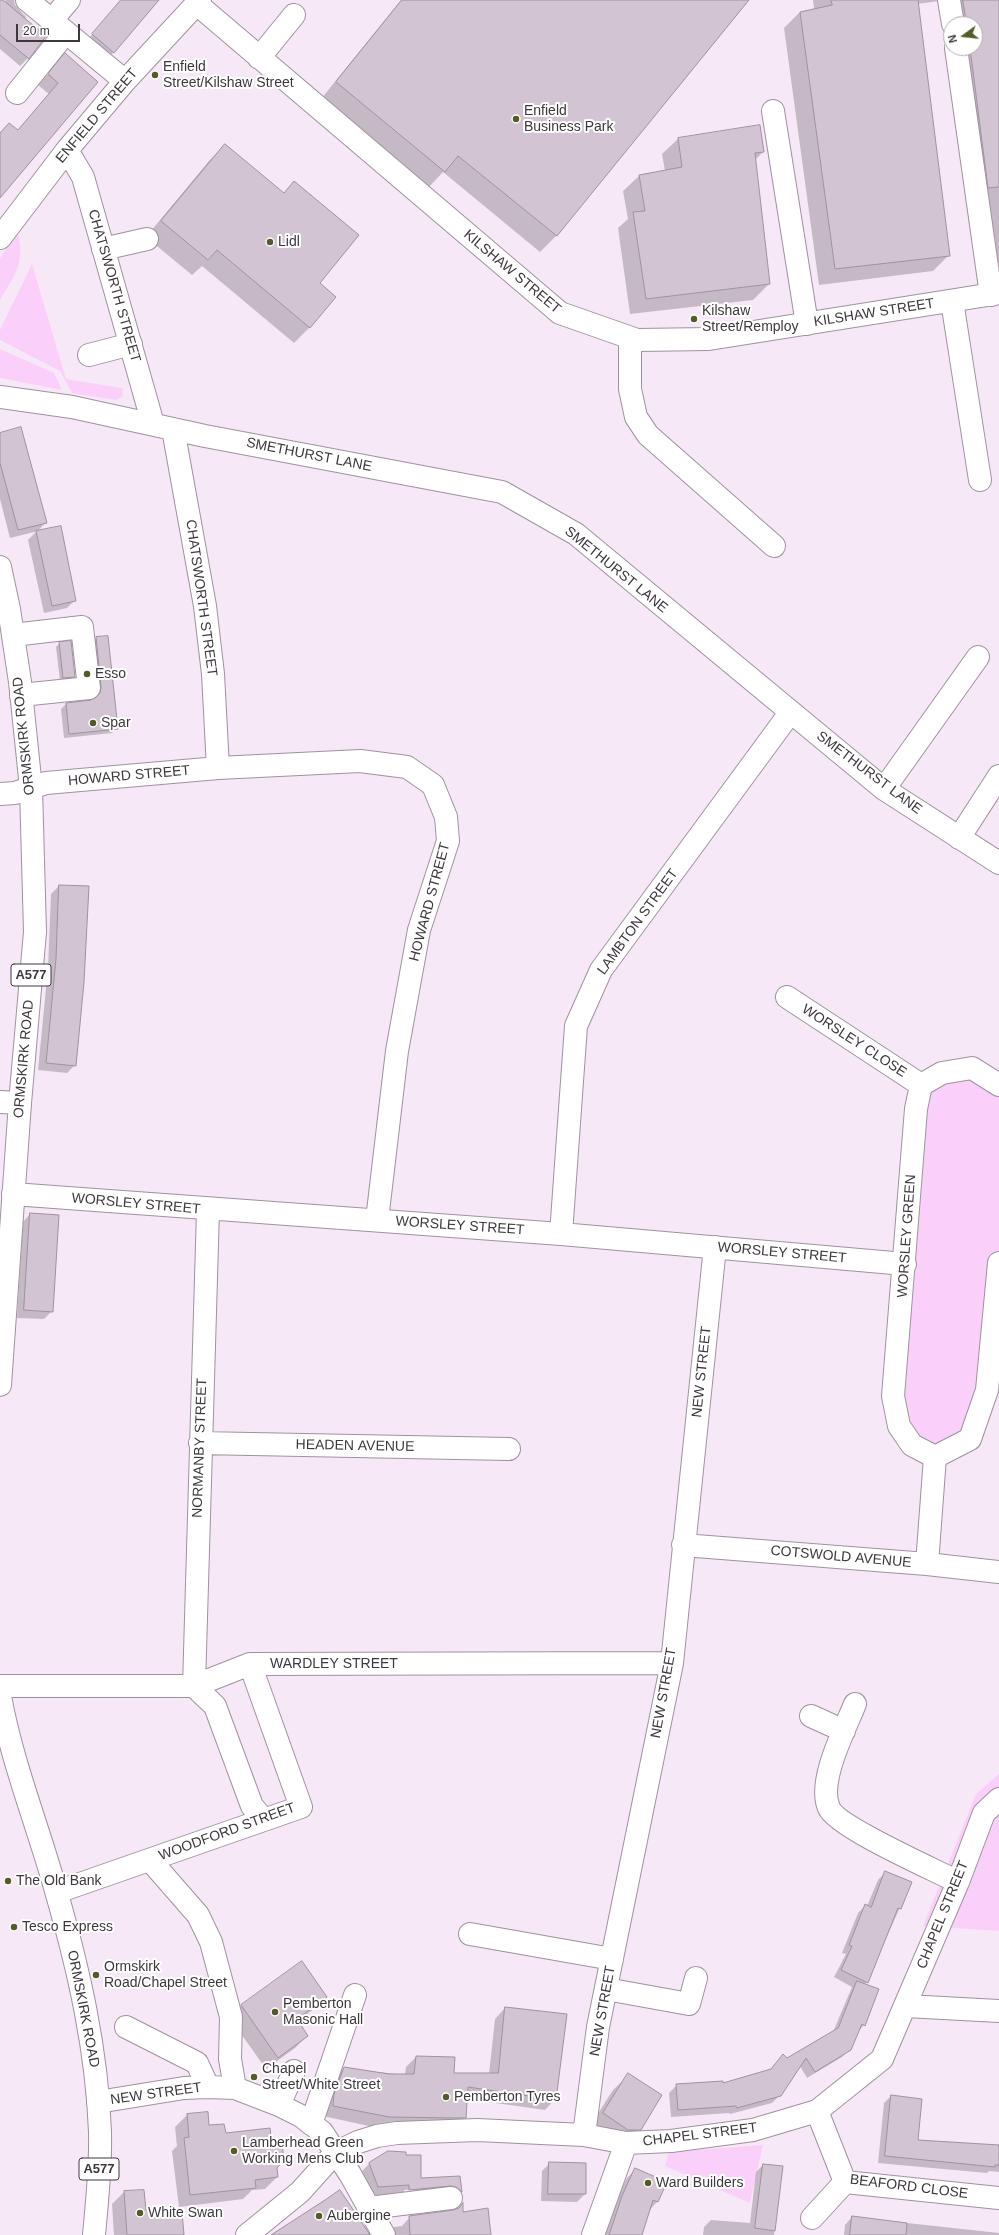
<!DOCTYPE html>
<style>
body{margin:0}
#map{position:relative;width:999px;height:2235px;overflow:hidden;background:#f7e8f7;font-family:Helvetica,sans-serif}
canvas{display:block}
.north{position:absolute;left:943px;top:16px;width:40px;height:40px;box-sizing:border-box;background:#fff;border:1px solid #b2afb2;border-radius:50%;rotate:255deg;font-size:11px;font-weight:700;line-height:16px;text-align:center;color:#3e383e}
.north::after{content:'';display:block;margin:auto;width:14px;height:18px;background:#545b29;clip-path:polygon(50% 0,100% 100%,50% 72%,0 100%)}
.scale{position:absolute;left:16px;top:24px;width:64px;height:18px;box-sizing:border-box;border:2px solid #3e383e;border-top:0;padding-left:5px;font-size:12px;line-height:14px;white-space:nowrap;color:#3e383e;-webkit-text-stroke:3px #fff;paint-order:stroke}
</style>
<div id="map">
<canvas width="999" height="2235"></canvas>
<div class="north">N</div>
<div class="scale">20 m</div>
</div>
<script>
const ctx = document.querySelector('canvas').getContext('2d');
ctx.lineJoin = 'round';
function fillPath(path, color) {
  ctx.fillStyle = color;
  ctx.fill(path, 'evenodd');
}
function trace(path, color, width, dash) {
  ctx.strokeStyle = color;
  ctx.lineWidth = width;
  ctx.lineCap = dash ? 'butt' : 'round';
  ctx.setLineDash(dash || []);
  ctx.stroke(path);
}
function label(font, color, halo, rows, align = 'center') {
  ctx.font = font + ' Helvetica,sans-serif';
  ctx.lineWidth = 4;
  ctx.setLineDash([]);
  ctx.textBaseline = 'middle';
  ctx.strokeStyle = halo;
  ctx.fillStyle = color;
  for (const [text, x, y, turn = 0] of rows) {
    ctx.save();
    ctx.translate(x, y);
    ctx.rotate((+turn || 0) * Math.PI / 180);
    ctx.textAlign = isNaN(turn) ? turn : align;
    if (halo) ctx.strokeText(text, 0, 0);
    ctx.fillText(text, 0, 0);
    ctx.restore();
  }
}
fillPath(new Path2D(`
 M 18,234 C 25,265 15,274 0,300 L 0,258 Z
 M 32,264 L 66,379 L 122,388 L 123,396 L 116,400 L 72,393 L 60,371 L 0,340 L 0,330 Z
 M 0,349 L 54,373 L 62,390 L 0,378 Z
 M 942,1073 L 999,1085 L 999,1263 L 970,1439 L 923,1450 L 893,1396 L 916,1109 Z
 M 999,1774 L 999,1931 L 923,1926 L 976,1794 Z
 M 763,2145 L 750,2203 L 665,2166 L 669,2152 Z`), '#fad0fb');
fillPath(new Path2D(`
 M 0,0 L 4,2 L 6,0 L 14,0 L 15,5 L 26,17 L 25,19 L 28,58 L 20,66 L 0,49 Z
 M 121,0 L 158,0 L 106,61 L 85,43 Z
 M 401,0 L 747,0 L 556,236 L 540,252 L 443,172 L 429,187 L 321,99 Z
 M 813,0 L 999,0 L 999,263 L 982,265 L 952,48 L 975,48 L 975,24 L 951,24 L 951,38 L 946,0 L 917,4 L 949,255 L 933,271 L 819,285 L 784,28 L 800,12 L 814,9 Z
 M 65,55 L 97,82 L 0,196 L 0,133 L 9,124 L 17,131 L 49,94 L 38,85 Z
 M 678,139 L 763,152 L 755,160 L 769,284 L 753,300 L 630,314 L 618,228 L 628,219 L 623,191 L 639,176 L 665,171 L 662,154 Z
 M 225,145 L 283,194 L 294,182 L 318,283 L 310,327 L 294,343 L 202,266 L 192,275 L 146,237 L 209,161 Z
 M 0,434 L 45,523 L 38,531 L 10,538 L 0,499 Z
 M 36,532 L 75,600 L 67,608 L 44,613 L 28,540 Z
 M 96,638 L 117,728 L 112,733 L 64,738 L 61,709 L 66,704 L 96,699 L 92,643 Z
 M 60,643 L 74,676 L 70,680 L 60,681 L 56,647 Z
 M 59,886 L 88,887 L 75,1065 L 67,1073 L 38,1070 L 48,968 L 51,894 Z
 M 30,1214 L 52,1311 L 44,1319 L 17,1318 L 23,1222 Z
 M 886,1872 L 911,1883 L 865,1985 L 864,2025 L 857,2032 L 850,2049 L 842,2057 L 807,2078 L 800,2066 L 780,2095 L 772,2103 L 730,2114 L 729,2113 L 671,2117 L 669,2093 L 677,2085 L 722,2084 L 770,2070 L 783,2056 L 787,2059 L 833,2032 L 852,1987 L 834,1977 L 846,1954 L 842,1953 L 858,1913 L 866,1905 L 867,1906 L 878,1880 Z
 M 302,1963 L 326,1997 L 314,2009 L 297,2021 L 307,2036 L 295,2048 L 266,2069 L 229,2017 L 241,2006 Z
 M 505,2008 L 555,2099 L 545,2110 L 467,2099 L 465,2117 L 455,2128 L 378,2128 L 323,2116 L 333,2079 L 344,2068 L 405,2075 L 406,2067 L 416,2057 L 453,2074 L 489,2074 L 495,2019 Z
 M 629,2075 L 640,2129 L 624,2145 L 588,2129 L 613,2090 Z
 M 891,2096 L 917,2141 L 999,2146 L 999,2172 L 989,2171 L 987,2173 L 878,2163 L 884,2103 Z
 M 207,2113 L 208,2127 L 276,2167 L 277,2177 L 265,2189 L 252,2190 L 243,2199 L 179,2207 L 172,2151 L 177,2146 L 175,2127 L 187,2115 Z
 M 405,2156 L 420,2179 L 460,2177 L 461,2192 L 449,2203 L 366,2199 L 358,2175 L 370,2163 ZM 416,2189 L 416,2191 L 404,2192 L 404,2190 Z
 M 550,2163 L 585,2194 L 577,2202 L 541,2201 L 542,2171 Z
 M 763,2165 L 782,2167 L 774,2235 L 703,2235 L 704,2227 L 711,2220 L 750,2223 L 756,2172 Z
 M 636,2169 L 666,2183 L 657,2202 L 648,2212 L 641,2235 L 604,2235 L 613,2206 L 627,2178 Z
 M 124,2192 L 145,2211 L 183,2235 L 114,2235 L 112,2204 Z
 M 462,2205 L 463,2214 L 489,2235 L 386,2235 L 394,2227 L 402,2226 L 410,2217 L 457,2210 Z
 M 852,2217 L 999,2233 L 999,2235 L 844,2235 L 845,2225 Z`), '#0003');
const building = new Path2D(`
 M 0,0 L 3,0 L 46,36 L 29,59 L 0,35 Z
 M 121,0 L 159,0 L 114,53 L 92,34 Z
 M 402,0 L 749,0 L 557,236 L 458,156 L 445,172 L 336,82 Z
 M 831,0 L 918,0 L 950,256 L 835,269 L 800,12 L 832,5 Z
 M 963,0 L 999,0 L 999,187 L 988,188 L 970,48 L 975,48 L 975,24 L 967,24 Z
 M 65,53 L 98,82 L 0,198 L 0,133 L 9,123 L 18,130 L 58,83 L 48,74 Z
 M 760,125 L 764,152 L 755,153 L 770,284 L 646,299 L 633,212 L 645,211 L 639,175 L 682,167 L 678,138 Z
 M 225,144 L 284,193 L 294,181 L 359,235 L 320,283 L 336,297 L 310,328 L 217,250 L 208,260 L 161,221 Z
 M 21,427 L 47,523 L 18,530 L 0,463 L 0,433 Z
 M 61,526 L 76,601 L 52,606 L 36,531 Z
 M 108,636 L 118,729 L 69,734 L 66,703 L 91,700 L 100,693 L 101,687 L 96,637 Z
 M 71,641 L 75,677 L 63,678 L 59,642 Z
 M 59,885 L 89,886 L 84,982 L 76,1066 L 46,1063 L 56,959 Z
 M 30,1213 L 59,1215 L 53,1312 L 24,1310 Z
 M 885,1871 L 912,1882 L 901,1909 L 898,1908 L 868,1983 L 841,1970 L 852,1946 L 849,1945 L 865,1904 L 871,1907 Z
 M 302,1961 L 327,1997 L 297,2019 L 308,2036 L 278,2058 L 241,2005 Z
 M 857,1981 L 879,1989 L 865,2026 L 862,2024 L 851,2050 L 815,2072 L 806,2058 L 781,2096 L 737,2108 L 736,2106 L 678,2110 L 676,2084 L 723,2081 L 723,2083 L 771,2069 L 783,2054 L 787,2058 L 838,2028 Z
 M 505,2007 L 567,2014 L 556,2100 L 468,2087 L 466,2118 L 453,2118 L 389,2117 L 333,2106 L 334,2094 L 344,2067 L 389,2074 L 414,2074 L 416,2056 L 455,2057 L 454,2073 L 498,2073 Z
 M 628,2073 L 662,2095 L 641,2130 L 628,2130 L 603,2113 Z
 M 891,2095 L 922,2099 L 918,2140 L 999,2145 L 999,2165 L 995,2165 L 995,2167 L 885,2156 Z
 M 208,2112 L 209,2125 L 224,2124 L 226,2133 L 270,2128 L 271,2136 L 282,2143 L 284,2160 L 277,2168 L 278,2177 L 255,2180 L 256,2188 L 190,2195 L 184,2138 L 189,2137 L 187,2114 Z
 M 388,2151 L 406,2152 L 406,2155 L 421,2155 L 421,2178 L 460,2176 L 462,2192 L 456,2187 L 450,2186 L 409,2190 L 409,2185 L 378,2187 L 369,2163 Z
 M 549,2162 L 586,2163 L 586,2194 L 548,2194 Z
 M 763,2164 L 783,2166 L 775,2231 L 755,2228 Z
 M 635,2168 L 667,2182 L 658,2202 L 653,2200 L 642,2235 L 609,2235 L 622,2196 Z
 M 144,2190 L 146,2210 L 154,2209 L 154,2214 L 182,2212 L 184,2235 L 127,2235 L 124,2191 Z
 M 340,2190 L 370,2235 L 271,2235 L 325,2200 Z
 M 463,2203 L 463,2212 L 488,2208 L 491,2235 L 410,2235 L 409,2216 L 453,2210 L 459,2208 Z
 M 852,2216 L 907,2223 L 906,2235 L 850,2235 Z`);
fillPath(building, '#d2c4d2');
trace(building, '#9f92a0', 1);
const minor = new Path2D(`
 M 27,0 L 125,81
 M 949,0 L 953,24
 M 197,4 L 560,313 L 637,340 L 709,339 L 999,293
 M 52,20 L 69,0
 M 956,48 L 991,295
 M 259,58 L 294,15
 M 17,93 L 66,32
 M 773,111 L 807,324
 M 67,150 L 83,177 L 153,424
 M 0,238 L 67,150 L 125,81 L 200,0
 M 103,249 L 147,239
 M 952,301 L 980,480
 M 630,338 L 630,389 L 636,417 L 648,435 L 774,546
 M 89,355 L 131,344
 M 0,397 L 72,407 L 205,436 L 502,492 L 576,534 L 884,789 L 999,863
 M 173,429 L 205,606 L 213,674 L 218,768
 M 13,635 L 82,627 L 89,688 L 21,695
 M 884,789 L 978,657
 M 0,794 L 15,793 L 46,783 L 218,768 L 360,761 L 407,767 L 433,785 L 446,817 L 448,841 L 419,930 L 397,1051 L 377,1220
 M 959,838 L 999,776
 M 787,997 L 921,1085
 M 0,1102 L 20,1103
 M 13,1194 L 561,1234 L 905,1264
 M 208,1210 L 194,1686 L 215,1706 L 252,1806 L 264,1820
 M 561,1234 L 576,1026 L 601,970 L 790,713
 M 200,1443 L 509,1449
 M 935,1457 L 912,1445 L 899,1426 L 893,1396 L 916,1109 L 921,1085 L 942,1073 L 972,1068 L 999,1085
 M 935,1457 L 970,1439 L 987,1390 L 999,1263
 M 683,1545 L 927,1564 L 999,1572
 M 927,1564 L 935,1457
 M 0,1686 L 194,1686 L 250,1664 L 672,1663
 M 855,1704 C 845,1729 817,1782 829,1808 C 837,1827 935,1870 958,1882
 M 811,1716 L 844,1731
 M 150,1860 L 198,1915 L 211,1942 L 231,2017 L 230,2059 L 235,2088
 M 57,1892 L 301,1807 L 250,1664
 M 470,1934 L 612,1959
 M 606,1989 L 689,2004 L 696,1978
 M 906,2006 L 999,2011
 M 126,2027 L 197,2063 L 208,2087
 M 98,2102 L 184,2088 L 208,2087 L 235,2088 L 279,2105 L 301,2116 L 322,2132 L 350,2174 L 384,2235
 M 279,2105 L 294,2071
 M 817,2111 L 845,2182 L 999,2198
 M 311,2124 L 355,1995
 M 584,2135 L 598,2027 L 672,1663 L 715,1247
 M 369,2208 L 451,2198
 M 812,2218 L 845,2182
 M 247,2235 L 300,2192 L 335,2153 L 358,2142 L 377,2136 L 397,2133 L 477,2130 L 584,2135 L 626,2143 L 671,2141 L 753,2130 L 817,2111 L 882,2059 L 958,1882 L 984,1813 L 999,1799
 M 593,2235 L 626,2143`);
const highway = new Path2D(`
 M 0,567 L 9,609 L 20,682 L 31,788 L 35,932 L 20,1103 L 0,1385
 M 0,1696 C 12,1763 38,1826 56,1891 C 79,1970 97,2050 100,2132 C 101,2167 97,2201 94,2235`);
trace(minor, '#9f929f', 24);
trace(highway, '#9f929f', 24);
trace(minor, '#fff', 22);
trace(highway, '#fff', 22);
for (const [x, y, r, color] of [
 [155,75,4,"#545b29"],
 [516,119,4,"#545b29"],
 [270,242,4,"#545b29"],
 [694,319,4,"#545b29"],
 [87,674,4,"#545b29"],
 [93,723,4,"#545b29"],
 [8,1881,4,"#545b29"],
 [14,1927,4,"#545b29"],
 [96,1975,4,"#545b29"],
 [275,2012,4,"#545b29"],
 [254,2077,4,"#545b29"],
 [446,2097,4,"#545b29"],
 [234,2151,4,"#545b29"],
 [648,2183,4,"#545b29"],
 [140,2213,4,"#545b29"],
 [319,2216,4,"#545b29"]
]) {
  const dot = new Path2D();
  dot.arc(x, y, r, 0, 2 * Math.PI);
  ctx.fillStyle = color;
  ctx.fill(dot);
  trace(dot, '#fff', 1.5);
}
for (const [x, y, w] of [
 [31,975,40],
 [99,2169,40]
]) {
  const box = new Path2D();
  box.roundRect(x - w / 2, y - 11, w, 22, 3);
  ctx.fillStyle = '#fff';
  ctx.fill(box);
  trace(box, '#3e383e', 1);
}
label('bold 13px', '#3e383e', null, [
 ["A577",31,975],
 ["A577",99,2169]
]);
label('14px', '#3e383e', '#fff', [
 ["Enfield",163,67],
 ["Street/Kilshaw Street",163,83],
 ["Enfield",524,111],
 ["Business Park",524,127],
 ["Lidl",278,242],
 ["Kilshaw",702,311],
 ["Street/Remploy",702,327],
 ["Esso",95,674],
 ["Spar",101,723],
 ["The Old Bank",16,1881],
 ["Tesco Express",22,1927],
 ["Ormskirk",104,1967],
 ["Road/Chapel Street",104,1983],
 ["Pemberton",283,2004],
 ["Masonic Hall",283,2020],
 ["Chapel",262,2069],
 ["Street/White Street",262,2085],
 ["Pemberton Tyres",454,2097],
 ["Lamberhead Green",242,2143],
 ["Working Mens Club",242,2159],
 ["Ward Builders",656,2183],
 ["White Swan",148,2213],
 ["Aubergine",327,2216]
], 'left');
label('14px', '#3e383e', '#fff', [
 ["ENFIELD STREET",97,116,-50],
 ["KILSHAW STREET",512,272,40],
 ["CHATSWORTH STREET",114,286,74],
 ["KILSHAW STREET",874,313,-9],
 ["SMETHURST LANE",309,455,11],
 ["SMETHURST LANE",616,570,39],
 ["CHATSWORTH STREET",201,598,82],
 ["ORMSKIRK ROAD",24,736,-96],
 ["SMETHURST LANE",869,773,37],
 ["HOWARD STREET",129,776,-5],
 ["HOWARD STREET",430,902,-75],
 ["LAMBTON STREET",638,922,-54],
 ["WORSLEY CLOSE",854,1041,33],
 ["ORMSKIRK ROAD",24,1059,-85],
 ["WORSLEY STREET",136,1204,5],
 ["WORSLEY STREET",460,1226,4],
 ["WORSLEY GREEN",907,1236,-86],
 ["WORSLEY STREET",782,1253,5],
 ["NEW STREET",702,1372,-84],
 ["HEADEN AVENUE",355,1446,1],
 ["NORMANBY STREET",200,1448,-88],
 ["COTSWOLD AVENUE",841,1557,5],
 ["WARDLEY STREET",334,1664],
 ["NEW STREET",664,1693,-80],
 ["WOODFORD STREET",227,1832,-20],
 ["CHAPEL STREET",943,1915,-68],
 ["ORMSKIRK ROAD",83,2009,79],
 ["NEW STREET",603,2011,-80],
 ["NEW STREET",156,2094,-8],
 ["CHAPEL STREET",700,2135,-7],
 ["BEAFORD CLOSE",909,2187,7]
]);
</script>
